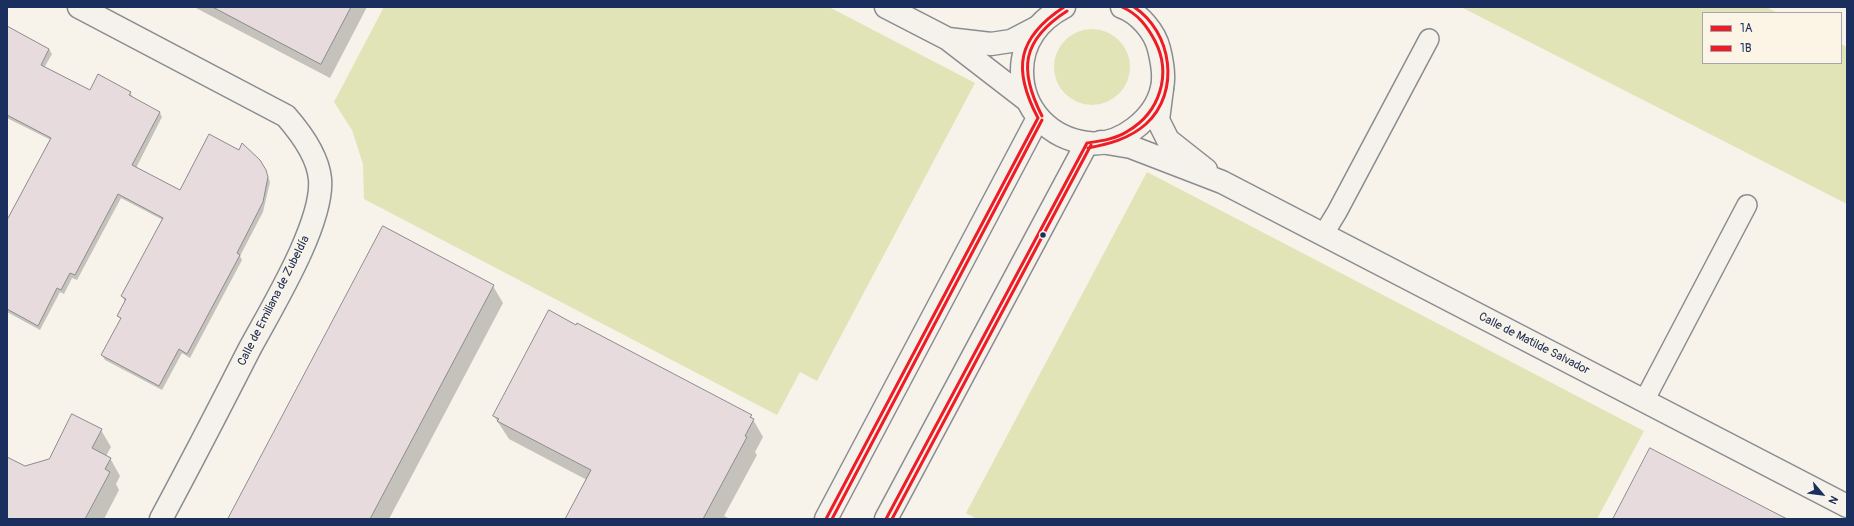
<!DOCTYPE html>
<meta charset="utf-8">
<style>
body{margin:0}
#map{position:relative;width:1854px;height:526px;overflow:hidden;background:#f7f3ea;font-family:Pangolin,sans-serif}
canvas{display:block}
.frame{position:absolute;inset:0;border:8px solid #1b2f5e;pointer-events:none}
.legend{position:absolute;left:1702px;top:12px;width:140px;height:52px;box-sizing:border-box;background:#fcf5e5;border:1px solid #a2a6af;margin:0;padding:5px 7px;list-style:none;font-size:12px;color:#1b2f5e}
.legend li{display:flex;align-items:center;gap:8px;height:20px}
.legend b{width:20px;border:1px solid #a2a6af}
.north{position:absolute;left:1802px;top:474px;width:40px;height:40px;-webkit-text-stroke:3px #fcf5e5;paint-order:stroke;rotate:118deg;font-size:11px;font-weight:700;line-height:16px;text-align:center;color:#1b2f5e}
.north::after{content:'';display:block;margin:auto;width:14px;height:18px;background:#1b2f5e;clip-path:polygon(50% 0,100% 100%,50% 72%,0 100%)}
</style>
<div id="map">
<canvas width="1854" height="526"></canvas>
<div class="frame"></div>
<ul class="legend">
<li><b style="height:5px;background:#ee1c25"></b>1A</li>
<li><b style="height:5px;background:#ee1c25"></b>1B</li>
</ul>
<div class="north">N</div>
</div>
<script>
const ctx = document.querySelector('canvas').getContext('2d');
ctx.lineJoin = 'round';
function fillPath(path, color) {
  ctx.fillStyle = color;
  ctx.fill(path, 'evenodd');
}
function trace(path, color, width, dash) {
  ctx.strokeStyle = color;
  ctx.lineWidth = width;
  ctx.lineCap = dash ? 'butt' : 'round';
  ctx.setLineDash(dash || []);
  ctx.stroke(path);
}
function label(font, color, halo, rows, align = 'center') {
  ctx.font = font + ' Pangolin,sans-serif';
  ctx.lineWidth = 3;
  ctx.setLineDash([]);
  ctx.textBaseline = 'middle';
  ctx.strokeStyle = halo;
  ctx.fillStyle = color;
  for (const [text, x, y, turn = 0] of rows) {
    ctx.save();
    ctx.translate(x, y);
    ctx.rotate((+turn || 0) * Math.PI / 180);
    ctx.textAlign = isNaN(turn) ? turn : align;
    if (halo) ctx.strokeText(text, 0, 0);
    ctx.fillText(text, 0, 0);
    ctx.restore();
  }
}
fillPath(new Path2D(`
 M 384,7 L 829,7 L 975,83 L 817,381 L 800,372 L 777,415 L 364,199 L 363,164 L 352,130 L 334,102 Z
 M 1461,7 L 1766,7 L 1778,13 L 1703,13 L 1703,63 L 1841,63 L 1841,44 L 1847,47 L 1847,204 Z
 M1054 67a38 38 0 1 1 76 0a38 38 0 1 1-76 0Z
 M 1147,172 L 1644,431 L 1597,519 L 977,519 L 966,513 Z`), '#e0e4b6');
fillPath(new Path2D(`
 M 194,7 L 367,7 L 330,78 Z
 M 7,27 L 49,49 L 52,54 L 44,68 L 90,92 L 130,92 L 133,98 L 160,113 L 162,117 L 136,168 L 180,191 L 266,171 L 270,182 L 263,212 L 240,256 L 242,260 L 190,358 L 182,353 L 162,390 L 105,360 L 102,355 L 121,320 L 118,316 L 125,302 L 122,296 L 163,220 L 121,198 L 77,280 L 72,278 L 64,294 L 60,292 L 40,330 L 7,312 L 7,220 L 51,140 L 7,118 Z
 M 493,286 L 503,303 L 389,519 L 229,519 Z
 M 494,416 L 751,416 L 763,437 L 755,452 L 757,455 L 724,516 L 730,519 L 567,519 L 587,480 L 509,439 Z
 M 101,430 L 111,447 L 106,456 L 110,458 L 120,476 L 116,484 L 119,490 L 104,519 L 7,519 L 7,458 L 25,467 L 49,460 Z`), '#0003');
const building = new Path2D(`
 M 213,7 L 351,7 L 321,64 Z
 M 7,26 L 49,49 L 41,65 L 90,90 L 98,74 L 131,92 L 129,95 L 160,112 L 132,165 L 180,190 L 209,134 L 239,150 L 242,143 L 260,160 L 266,170 L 268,177 L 263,202 L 237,253 L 240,255 L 187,354 L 179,349 L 159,386 L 101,355 L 121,318 L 117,316 L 126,299 L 121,296 L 163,218 L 118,194 L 75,275 L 70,273 L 61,290 L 57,288 L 38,326 L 7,309 L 7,220 L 51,138 L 7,115 Z
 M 383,226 L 494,285 L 370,519 L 228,519 Z
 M 549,310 L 576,325 L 577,323 L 752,415 L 750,417 L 754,419 L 745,436 L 747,437 L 703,519 L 565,519 L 591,470 L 497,421 L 499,419 L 493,416 Z
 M 72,414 L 102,429 L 92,448 L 111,458 L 105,469 L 110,472 L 85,519 L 7,519 L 7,457 L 25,466 L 49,459 Z
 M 1650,448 L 1787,519 L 1613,519 Z`);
fillPath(building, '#e7dbdd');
trace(building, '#8a8c91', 1);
const lane = new Path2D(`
 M 1323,235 L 1337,212 L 1429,39
 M 1644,401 L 1747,205`);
const street = new Path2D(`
 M 79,7 L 286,116 C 300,132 318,157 320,179 C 324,223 271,309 249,350 C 220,407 191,463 161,519
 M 886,7 L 948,39 L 1027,100
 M 948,39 L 991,44 L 1011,41 L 1036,28
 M 1162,89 L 1158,120 L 1168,140 L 1206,170
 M 1101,142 L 1131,147 L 1222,182 L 1847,506`);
const secondary = new Path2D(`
 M 1064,7 C 1039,20 1022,42 1022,71 C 1022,110 1050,138 1087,143 C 1120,147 1155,119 1162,88 C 1165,75 1162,61 1159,49 C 1155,32 1139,13 1122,7
 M 826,519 L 1038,118
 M 886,519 L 1087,143`);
trace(lane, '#8a8c91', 22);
trace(street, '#8a8c91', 25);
trace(secondary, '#8a8c91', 25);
trace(lane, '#f5f2ec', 19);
trace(street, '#f5f2ec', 22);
trace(secondary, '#f5f2ec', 22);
trace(new Path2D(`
 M 1038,118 C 1012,69 1017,38 1064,7
 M 1087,143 C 1101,141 1116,139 1128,131 C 1160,112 1172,74 1155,41 C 1147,26 1138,14 1122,7
 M 826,519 L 1038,118
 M 886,519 L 1087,143`), '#ee1c25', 3);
trace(new Path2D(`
 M 1042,116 C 1018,69 1022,40 1067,11
 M 1088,148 C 1109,144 1129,139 1146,124 C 1181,92 1172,32 1134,7
 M 832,519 L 1042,120
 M 892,519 L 1091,145`), '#ee1c25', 3);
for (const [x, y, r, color] of [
 [1043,235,3.5,"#1b2f5e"]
]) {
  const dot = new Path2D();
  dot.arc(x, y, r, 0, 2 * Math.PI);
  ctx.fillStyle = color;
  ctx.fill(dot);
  trace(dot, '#fcf5e5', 1.5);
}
label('12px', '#1b2f5e', '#fcf5e5', [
 ["Calle de Emiliana de Zubeldía",274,301,-63],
 ["Calle de Matilde Salvador",1534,344,27]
]);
</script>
